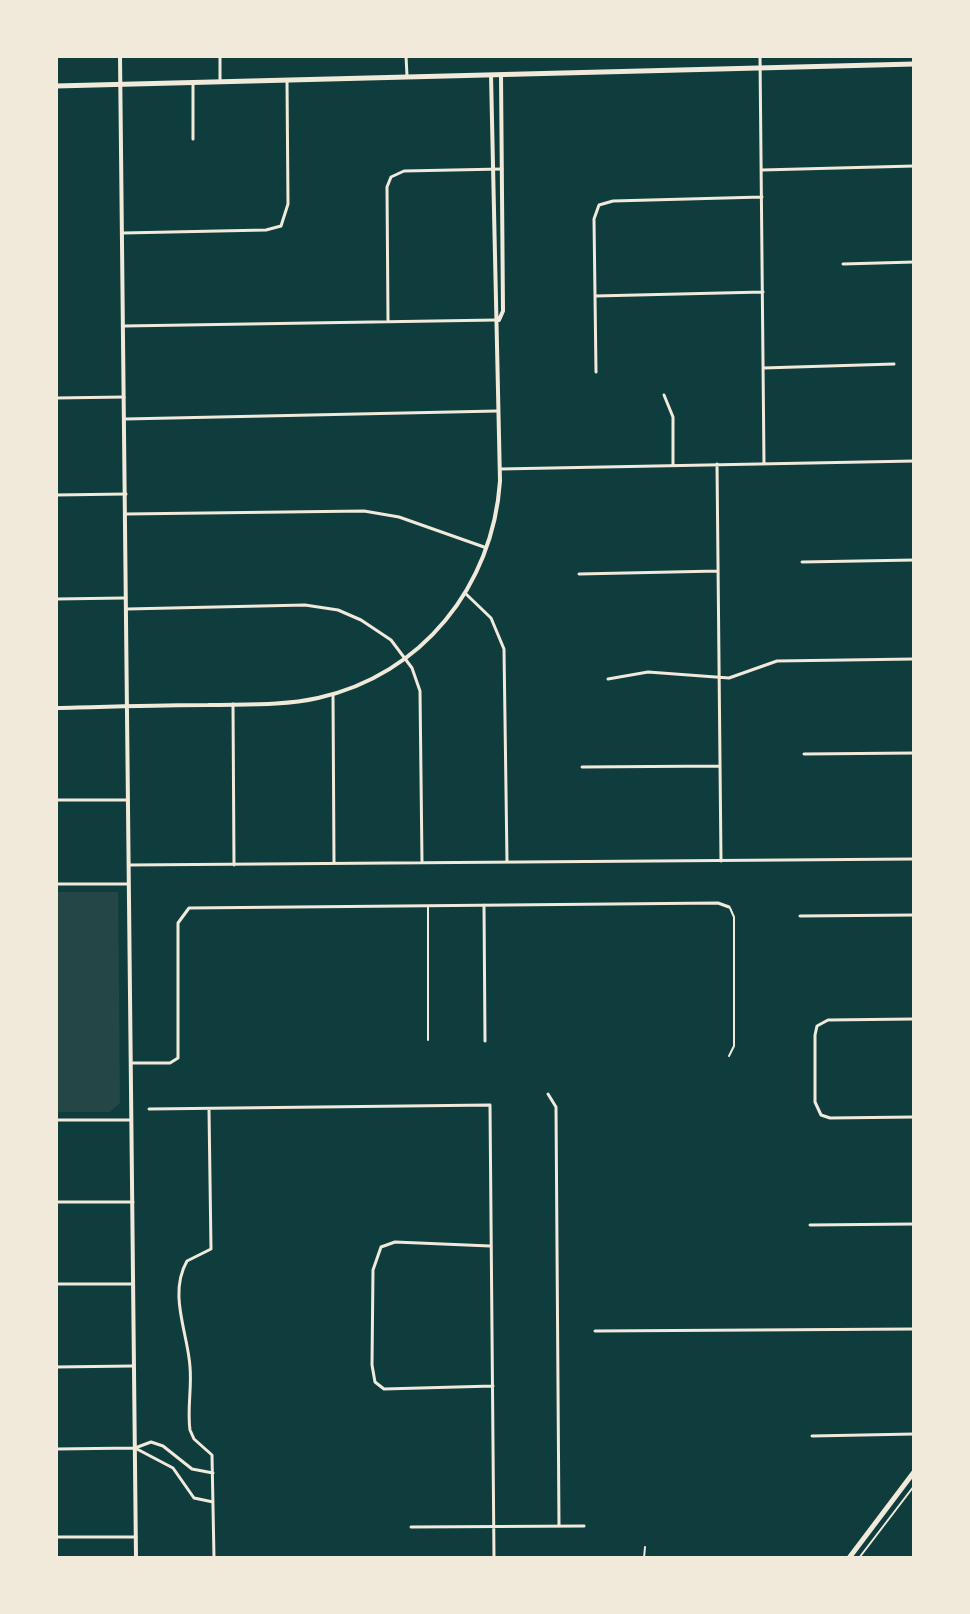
<!DOCTYPE html>
<style>
body{margin:0}
#map{position:relative;width:970px;height:1614px;overflow:hidden;background:#0f3d3e;font-family:Barlow,sans-serif}
canvas{display:block}
.frame{position:absolute;inset:0;border:58px solid #f1e9da;pointer-events:none}
</style>
<div id="map">
<canvas width="970" height="1614"></canvas>
<div class="frame"></div>
</div>
<script>
const ctx = document.querySelector('canvas').getContext('2d');
ctx.lineJoin = 'round';
function fillPath(path, color) {
  ctx.fillStyle = color;
  ctx.fill(path, 'evenodd');
}
function trace(path, color, width, dash) {
  ctx.strokeStyle = color;
  ctx.lineWidth = width;
  ctx.lineCap = dash ? 'butt' : 'round';
  ctx.setLineDash(dash || []);
  ctx.stroke(path);
}
fillPath(new Path2D(`
 M 56,892 L 118,892 L 120,1103 L 110,1112 L 56,1112 Z`), '#244646');
trace(new Path2D(`
 M 859,1558 L 914,1486`), '#f1e9da', 2);
trace(new Path2D(`
 M 428,907 L 428,1040
 M 729,1056 L 734,1046 L 734,917 L 730,908
 M 644,1558 L 645,1547`), '#f1e9da', 2);
trace(new Path2D(`
 M 220,56 L 220,80
 M 406,56 L 407,76
 M 760,56 L 764,464
 M 193,83 L 193,139
 M 762,170 L 914,166
 M 123,233 L 266,230 L 281,226 L 288,204 L 287,81
 M 843,264 L 914,262
 M 595,296 L 763,292
 M 388,320 L 387,187 L 391,177 L 404,171 L 502,169
 M 124,326 L 496,320
 M 763,368 L 894,364
 M 596,372 L 594,219 L 599,205 L 613,201 L 762,197
 M 664,395 L 673,417 L 673,465
 M 56,398 L 124,397
 M 125,419 L 497,411
 M 717,464 L 721,861
 M 500,469 L 914,461
 M 56,495 L 126,494
 M 126,514 L 364,511 L 399,517 L 484,547
 M 802,562 L 914,560
 M 579,574 L 718,571
 M 466,594 L 491,618 L 504,649 L 507,862
 M 56,599 L 124,598
 M 127,609 L 305,605 L 338,610 L 361,620 L 391,640 L 412,668 L 420,691 L 422,862
 M 608,679 L 648,672 L 729,678 L 777,661 L 914,659
 M 333,694 L 334,863
 M 233,704 L 234,865
 M 804,754 L 914,753
 M 582,767 L 720,766
 M 56,800 L 128,800
 M 129,865 L 914,859
 M 56,884 L 128,884
 M 484,905 L 485,1041
 M 800,916 L 914,915
 M 914,1019 L 828,1020 L 817,1026 L 815,1035 L 815,1102 L 821,1115 L 830,1118 L 914,1117
 M 131,1063 L 170,1063 L 178,1058 L 178,923 L 189,908 L 718,903 L 729,907
 M 548,1094 L 556,1107 L 559,1526
 M 149,1109 L 490,1105 L 494,1558
 M 209,1110 L 211,1249 L 187,1261 C 168,1294 188,1333 190,1367 C 192,1388 187,1409 190,1430 L 194,1439 L 212,1455 L 214,1558
 M 56,1120 L 131,1120
 M 56,1202 L 133,1202
 M 810,1225 L 914,1224
 M 490,1246 L 395,1242 L 381,1247 L 373,1270 L 372,1365 L 375,1382 L 384,1389 L 493,1386
 M 56,1284 L 132,1284
 M 595,1331 L 914,1329
 M 56,1367 L 132,1366
 M 812,1436 L 914,1434
 M 135,1448 L 173,1468 L 194,1498 L 213,1502
 M 56,1449 L 135,1448 L 151,1442 L 163,1446 L 192,1469 L 213,1473
 M 411,1527 L 584,1526
 M 56,1537 L 136,1537`), '#f1e9da', 3);
trace(new Path2D(`
 M 120,56 L 136,1558
 M 499,320 L 503,311 L 501,75
 M 56,708 C 107,707 158,705 208,705 C 245,704 282,706 318,698 C 422,675 493,586 500,481 L 491,75`), '#f1e9da', 4);
trace(new Path2D(`
 M 56,86 L 914,64
 M 849,1558 L 914,1472`), '#f1e9da', 5);
</script>
